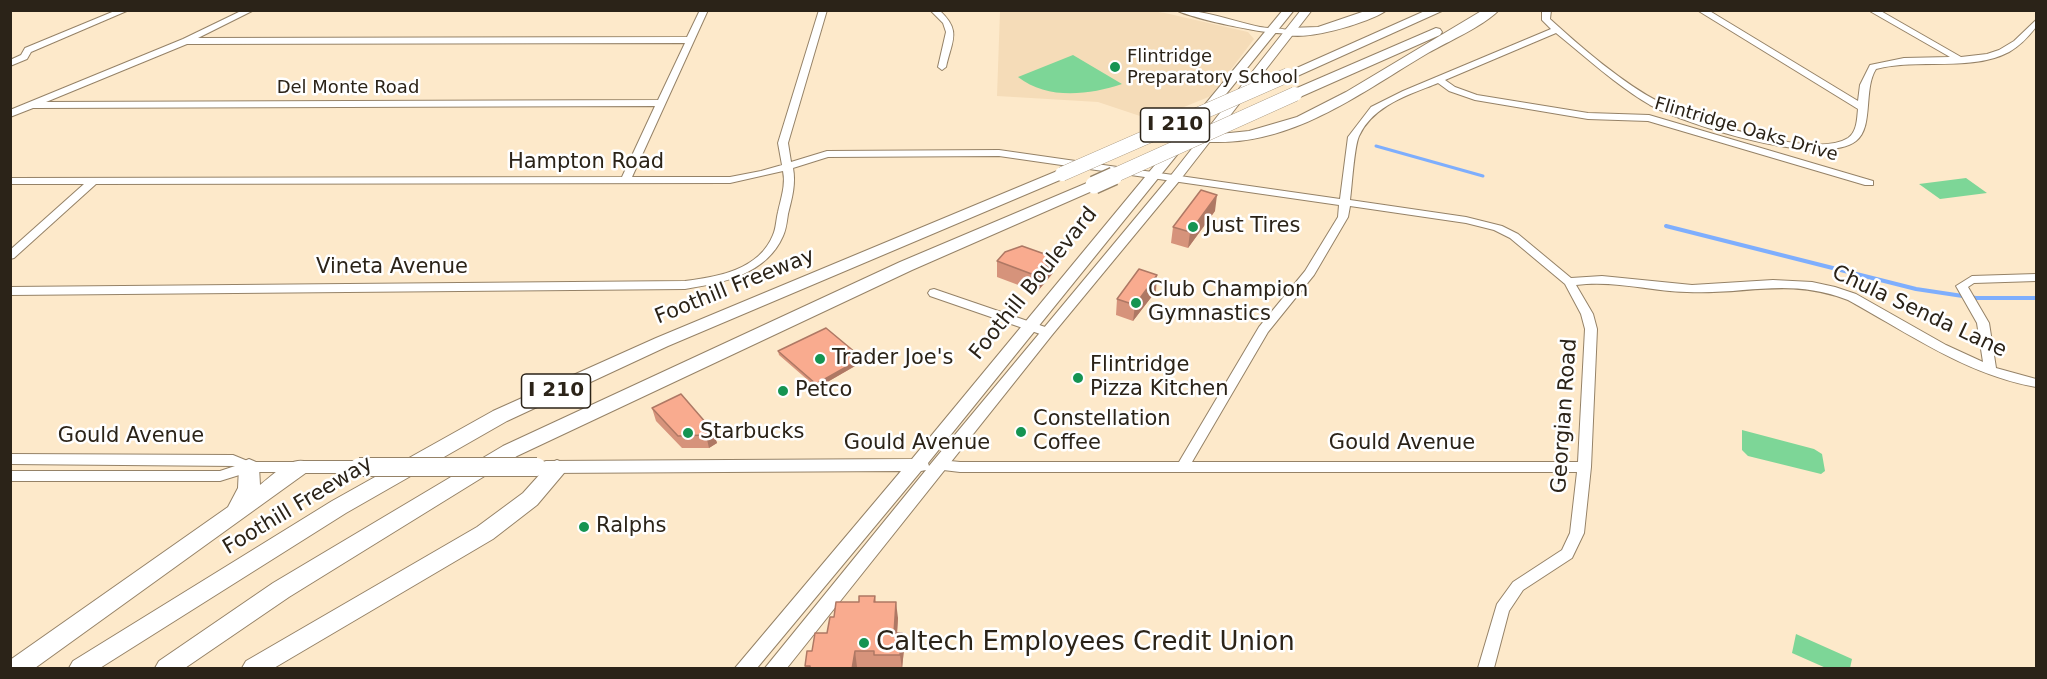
<!DOCTYPE html>
<style>
body{margin:0}
#map{position:relative;width:2047px;height:679px;overflow:hidden;background:#fde9ca;font-family:"DejaVu Sans",sans-serif}
canvas{display:block}
.frame{position:absolute;inset:0;border:12px solid #2b2318;pointer-events:none}
</style>
<div id="map">
<canvas width="2047" height="679"></canvas>
<div class="frame"></div>
</div>
<script>
const ctx = document.querySelector('canvas').getContext('2d');
ctx.lineJoin = 'round';
function fillPath(path, color) {
  ctx.fillStyle = color;
  ctx.fill(path, 'evenodd');
}
function trace(path, color, width, dash) {
  ctx.strokeStyle = color;
  ctx.lineWidth = width;
  ctx.lineCap = dash ? 'butt' : 'round';
  ctx.setLineDash(dash || []);
  ctx.stroke(path);
}
function label(font, color, halo, rows, align = 'center') {
  ctx.font = font + ' "DejaVu Sans",sans-serif';
  ctx.lineWidth = 5;
  ctx.setLineDash([]);
  ctx.textBaseline = 'middle';
  ctx.strokeStyle = halo;
  ctx.fillStyle = color;
  for (const [text, x, y, turn = 0] of rows) {
    ctx.save();
    ctx.translate(x, y);
    ctx.rotate((+turn || 0) * Math.PI / 180);
    ctx.textAlign = isNaN(turn) ? turn : align;
    if (halo) ctx.strokeText(text, 0, 0);
    ctx.fillText(text, 0, 0);
    ctx.restore();
  }
}
fillPath(new Path2D(`
 M 1144,10 L 1165,13 L 1248,32 L 1254,39 L 1211,96 L 1152,120 L 1098,102 L 997,96 L 1000,11 Z`), '#f5dcb8');
fillPath(new Path2D(`
 M 1073,55 L 1122,84 C 1089,95 1047,100 1018,77 Z
 M 1966,178 L 1987,193 L 1940,199 L 1919,184 Z
 M 1742,430 L 1814,449 L 1822,454 L 1825,471 L 1821,474 L 1748,456 L 1742,450 Z
 M 1796,634 L 1852,659 L 1850,668 L 1826,668 L 1792,653 Z`), '#7dd697');
trace(new Path2D(`
 M 1376,146 L 1483,176`), '#7eaefd', 3);
trace(new Path2D(`
 M 1666,226 L 1916,289 L 1976,298 L 2036,298`), '#7eaefd', 4);
const minor = new Path2D(`
 M 117,10 L 129,10 L 31,52 L 27,59 L 10,66 L 10,60 L 21,55 L 25,48 Z
 M 243,10 L 254,10 L 198,38 L 687,37 L 700,10 L 708,10 L 632,177 L 730,177 L 761,171 L 782,165 L 778,143 L 819,10 L 827,10 L 788,143 L 791,162 L 827,151 L 999,150 L 1340,199 L 1348,137 L 1371,107 L 1403,91 L 1551,29 L 1542,20 L 1542,10 L 1551,10 L 1550,19 C 1582,48 1621,82 1659,102 C 1694,120 1813,160 1848,138 C 1857,132 1857,119 1858,109 L 1697,10 L 1708,10 L 1858,101 L 1860,85 L 1870,65 L 1904,58 L 1950,57 L 1868,10 L 1879,10 L 1961,57 L 1987,54 L 1999,50 L 2014,41 L 2036,20 L 2036,27 C 2029,36 2020,46 2009,52 C 1972,72 1917,58 1876,69 C 1863,89 1874,127 1856,141 C 1820,168 1687,125 1650,105 C 1616,85 1587,58 1556,33 L 1445,80 L 1455,87 L 1477,95 L 1588,113 L 1649,115 L 1873,181 L 1873,185 L 1865,185 L 1648,121 L 1588,119 L 1475,100 L 1449,91 L 1438,83 C 1409,95 1373,105 1359,136 C 1354,147 1352,186 1350,200 L 1466,217 L 1502,226 L 1518,234 L 1571,278 L 1602,276 L 1692,285 L 1773,280 L 1812,282 L 1835,287 L 1856,294 L 1946,345 L 1983,362 L 1977,323 L 1956,286 L 1972,276 L 2036,274 L 2036,281 L 1974,283 L 1968,287 L 1989,323 L 1996,368 L 2036,379 L 2036,387 C 1967,375 1908,333 1848,300 C 1787,277 1747,295 1687,292 C 1650,291 1614,280 1576,285 L 1593,314 L 1597,329 L 1591,467 L 1584,533 L 1572,558 L 1523,590 L 1509,611 L 1494,668 L 1478,668 L 1497,604 L 1513,582 L 1562,550 L 1570,533 L 1577,472 L 960,472 L 935,469 L 933,465 L 935,461 L 940,460 L 960,462 L 1179,462 L 1259,327 L 1305,271 L 1338,217 L 1339,205 L 999,156 L 828,157 L 793,168 C 796,184 792,198 788,214 C 787,221 786,230 783,236 C 766,275 722,283 685,289 L 10,295 L 10,287 L 685,281 C 717,277 759,270 773,235 C 776,229 776,220 778,212 C 781,198 786,185 783,171 L 730,183 L 96,184 L 14,258 L 10,259 L 10,250 L 84,184 L 10,184 L 10,178 L 622,177 L 655,106 L 33,108 L 10,117 L 10,110 L 183,39 ZM 685,43 L 658,100 L 46,102 L 187,44 ZM 1350,206 L 1466,223 L 1494,230 L 1510,238 L 1565,284 L 1581,314 L 1585,329 L 1578,462 L 1192,462 L 1268,332 L 1314,275 L 1348,217 Z
 M 930,10 L 939,10 C 962,31 952,40 946,67 L 942,70 L 938,67 L 946,32 L 943,23 Z
 M 1176,10 C 1205,10 1232,21 1260,27 C 1270,29 1284,27 1292,32 C 1281,39 1191,18 1176,10 Z
 M 934,289 L 1051,329 L 1053,332 L 1047,336 L 1043,335 L 930,296 L 928,293 L 930,290 Z
 M 10,454 L 233,455 L 250,462 L 299,462 L 304,463 L 306,467 L 304,471 L 299,472 L 249,472 L 220,481 L 10,481 L 10,471 L 220,471 L 235,466 L 10,464 Z`);
const major = new Path2D(`
 M 1283,10 L 1294,10 L 928,463 L 929,466 L 1172,174 L 1301,10 L 1312,10 L 1180,180 L 1052,335 L 787,668 L 765,668 L 926,470 L 921,471 L 757,668 L 735,668 L 901,471 L 546,473 L 540,471 L 538,467 L 540,463 L 546,461 L 912,459 Z
 M 300,461 L 359,461 L 365,463 L 367,467 L 365,471 L 359,473 L 300,473 L 294,471 L 292,467 L 294,463 Z`);
const highway = new Path2D(`
 M 1368,10 L 1387,10 C 1372,22 1296,45 1282,32 L 1288,28 L 1318,27 Z
 M 1427,10 L 1444,10 L 1293,78 L 1288,79 L 1281,75 Z
 M 1483,10 L 1499,10 C 1482,27 1449,41 1428,53 C 1360,93 1294,145 1211,142 C 1202,142 1187,144 1181,137 L 1188,133 L 1220,134 L 1249,131 L 1297,117 L 1346,92 Z
 M 1436,28 L 1440,29 L 1442,32 L 1440,35 L 1300,97 L 1290,97 L 1288,94 L 1290,91 Z
 M 1062,169 L 1070,174 L 1067,177 L 668,346 L 507,421 L 346,513 L 100,668 L 69,668 L 73,661 L 332,501 L 493,411 L 656,338 Z
 M 1094,180 L 1099,182 L 1102,185 L 1099,188 L 912,270 L 517,456 L 289,597 L 185,668 L 155,668 L 159,661 L 273,583 L 503,446 L 900,262 Z
 M 249,459 L 256,462 L 259,467 L 260,485 C 273,475 291,456 307,462 L 310,467 L 307,472 L 35,668 L 10,668 L 10,660 L 228,507 L 238,488 L 239,467 L 242,462 Z
 M 557,460 L 564,463 L 567,468 L 564,473 L 537,505 L 493,539 L 274,668 L 242,668 L 246,661 L 477,527 L 523,493 L 550,463 Z`);
trace(minor, '#958267', 2);
trace(major, '#958267', 2);
trace(highway, '#958267', 2);
fillPath(minor, '#fff');
fillPath(major, '#fff');
fillPath(highway, '#fff');
const majorBridge = new Path2D(`
 M 359,467 L 537,467`);
const highwayBridgeFar1 = new Path2D(`
 M 1062,174 L 1288,75
 M 1111,177 L 1295,94`);
const highwayBridge = new Path2D(`
 M 1094,185 L 1114,176`);
trace(majorBridge, '#958267', 20, []);
trace(highwayBridgeFar1, '#958267', 15, []);
trace(highwayBridge, '#958267', 20, []);
trace(majorBridge, '#fff', 18);
trace(highwayBridgeFar1, '#fff', 14);
trace(highwayBridge, '#fff', 17);
fillPath(new Path2D(`
 M 1215,211 L 1188,248 L 1171,243 L 1173,227 Z
 M 997,261 L 1053,273 L 1037,292 L 997,277 Z
 M 1156,291 L 1133,321 L 1116,315 L 1117,299 Z
 M 778,351 L 862,358 L 862,362 L 817,388 L 779,355 Z
 M 652,408 L 713,431 L 717,443 L 709,448 L 682,448 L 656,421 Z
 M 875,596 L 876,602 L 898,618 L 897,633 L 904,649 L 902,669 L 876,669 L 876,667 L 857,667 L 857,669 L 806,669 L 805,666 L 812,651 L 827,633 L 859,602 Z`), '#d6937b');
fillPath(new Path2D(`
 M 1217,195 L 1215,211 L 1188,248 L 1190,232 Z
 M 1053,257 L 1053,273 L 1037,292 L 1037,276 Z
 M 1157,275 L 1156,291 L 1133,321 L 1135,305 Z
 M 862,358 L 862,362 L 817,388 L 816,384 Z
 M 713,431 L 717,443 L 709,448 L 706,435 Z
 M 896,602 L 898,618 L 896,649 L 894,633 Z
 M 902,633 L 904,649 L 902,669 L 900,655 Z
 M 855,651 L 857,667 L 857,669 L 852,669 Z`), '#ae7864');
const building = new Path2D(`
 M 1201,190 L 1217,195 L 1190,232 L 1173,227 Z
 M 1022,246 L 1053,257 L 1037,276 L 997,261 L 1005,252 Z
 M 1139,269 L 1157,275 L 1135,305 L 1117,299 Z
 M 826,328 L 862,358 L 816,384 L 778,351 Z
 M 681,394 L 713,431 L 706,435 L 678,436 L 652,408 Z
 M 859,596 L 875,596 L 874,602 L 896,602 L 894,633 L 902,633 L 900,655 L 874,655 L 874,651 L 855,651 L 852,669 L 810,669 L 810,666 L 805,666 L 807,651 L 812,651 L 815,633 L 827,633 L 830,617 L 834,617 L 836,602 L 859,602 Z`);
fillPath(building, '#f9ab8f');
trace(building, '#ae7864', 1.5);
for (const [x, y, r, color] of [
 [1115,67,6,"#159452"],
 [1193,227,6,"#159452"],
 [1136,303,6,"#159452"],
 [820,359,6,"#159452"],
 [1078,378,6,"#159452"],
 [783,391,6,"#159452"],
 [1021,432,6,"#159452"],
 [688,433,6,"#159452"],
 [584,527,6,"#159452"],
 [864,643,6,"#159452"]
]) {
  const dot = new Path2D();
  dot.arc(x, y, r, 0, 2 * Math.PI);
  ctx.fillStyle = color;
  ctx.fill(dot);
  trace(dot, '#fff', 2);
}
label('18px', '#2b2318', '#fff', [
 ["Flintridge",1127,57],
 ["Preparatory School",1127,78]
], 'left');
label('18px', '#2b2318', '#fff', [
 ["Del Monte Road",348,88],
 ["Flintridge Oaks Drive",1746,130,16]
]);
for (const [x, y, w] of [
 [1175,125,69],
 [556,391,69]
]) {
  const box = new Path2D();
  box.roundRect(x - w / 2, y - 17, w, 34, 4.5);
  ctx.fillStyle = '#fff';
  ctx.fill(box);
  trace(box, '#2b2318', 1.5);
}
label('bold 20px', '#2b2318', null, [
 ["I 210",1175,125],
 ["I 210",556,391]
]);
label('21px', '#2b2318', '#fff', [
 ["Hampton Road",586,163],
 ["Vineta Avenue",392,268],
 ["Foothill Boulevard",1034,284,-51],
 ["Foothill Freeway",735,287,-22],
 ["Chula Senda Lane",1919,312,25],
 ["Georgian Road",1565,416,-86],
 ["Gould Avenue",131,437],
 ["Gould Avenue",917,444],
 ["Gould Avenue",1402,444],
 ["Foothill Freeway",298,506,-31]
]);
label('21px', '#2b2318', '#fff', [
 ["Just Tires",1205,227],
 ["Club Champion",1148,291],
 ["Gymnastics",1148,315],
 ["Trader Joe's",832,359],
 ["Flintridge",1090,366],
 ["Pizza Kitchen",1090,390],
 ["Petco",795,391],
 ["Constellation",1033,420],
 ["Coffee",1033,444],
 ["Starbucks",700,433],
 ["Ralphs",596,527]
], 'left');
label('26px', '#2b2318', '#fff', [
 ["Caltech Employees Credit Union",876,643]
], 'left');
</script>
